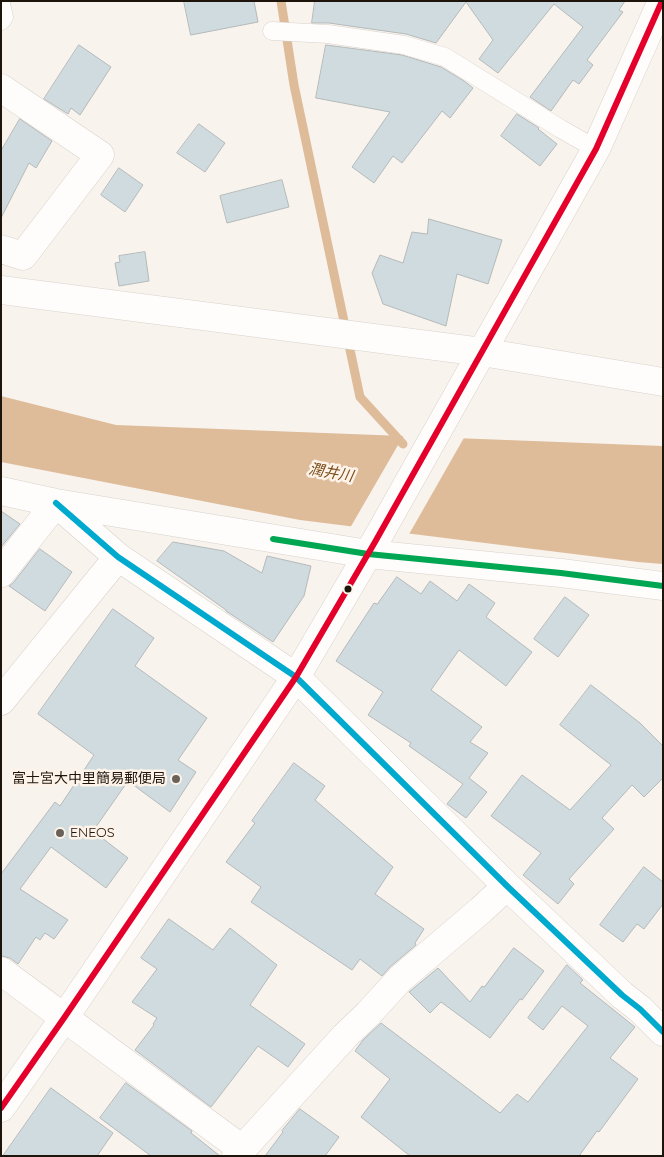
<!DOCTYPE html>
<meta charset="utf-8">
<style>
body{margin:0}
#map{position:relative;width:664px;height:1157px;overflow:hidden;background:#f9f3ee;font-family:Quicksand,sans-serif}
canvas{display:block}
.frame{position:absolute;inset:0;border:2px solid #1d140b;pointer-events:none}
</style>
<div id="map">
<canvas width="664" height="1157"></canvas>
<div class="frame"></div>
</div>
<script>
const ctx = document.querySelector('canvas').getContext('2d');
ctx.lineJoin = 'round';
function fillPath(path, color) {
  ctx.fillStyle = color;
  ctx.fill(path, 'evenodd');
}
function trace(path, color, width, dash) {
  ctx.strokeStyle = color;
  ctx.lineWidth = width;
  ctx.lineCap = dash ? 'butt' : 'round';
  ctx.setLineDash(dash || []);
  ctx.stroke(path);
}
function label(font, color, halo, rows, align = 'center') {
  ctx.font = font + ' Quicksand,"Noto Sans JP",sans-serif';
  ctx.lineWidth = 5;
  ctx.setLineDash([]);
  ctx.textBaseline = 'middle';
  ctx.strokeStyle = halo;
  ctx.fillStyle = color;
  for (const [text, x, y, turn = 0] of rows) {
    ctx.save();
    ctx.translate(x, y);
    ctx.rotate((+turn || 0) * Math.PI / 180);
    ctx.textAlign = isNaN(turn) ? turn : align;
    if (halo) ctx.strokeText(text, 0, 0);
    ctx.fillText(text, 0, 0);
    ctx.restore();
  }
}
fillPath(new Path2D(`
 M 1,396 L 116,425 L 663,446 L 663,564 L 638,562 L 300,520 L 1,462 Z`), '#debc9a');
fillPath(new Path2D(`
 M 405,433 L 465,436 L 408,536 L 350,528 Z`), '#f9f3ee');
trace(new Path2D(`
 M 281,1 L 294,85 L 360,397 L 403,444`), '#debc9a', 9);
const building = new Path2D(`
 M 184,1 L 254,1 L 258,22 L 191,35 Z
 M 315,1 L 625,1 L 619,10 L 623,12 L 587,60 L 593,65 L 579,84 L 573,80 L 551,111 L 530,97 L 583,27 L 554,4 L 498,73 L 479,59 L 493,40 L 466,2 L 436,43 L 406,34 L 329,23 L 312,23 Z
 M 79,45 L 111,67 L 80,115 L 71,108 L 68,114 L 44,99 Z
 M 326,45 L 402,55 L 441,67 L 464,81 L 473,88 L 450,118 L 442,111 L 402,163 L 393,156 L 374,183 L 352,167 L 390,112 L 316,98 Z
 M 517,114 L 539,128 L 538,129 L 557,144 L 540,166 L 501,136 Z
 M 20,119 L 52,141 L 36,168 L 29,163 L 1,218 L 1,151 Z
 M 199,124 L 225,143 L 205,172 L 177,153 Z
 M 119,168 L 143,185 L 125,212 L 101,195 Z
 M 282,180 L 289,207 L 227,223 L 220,196 Z
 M 429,219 L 502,240 L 488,284 L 457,274 L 446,326 L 383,304 L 372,273 L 380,255 L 403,263 L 412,232 L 427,234 Z
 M 145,252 L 149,281 L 119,286 L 115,263 L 120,262 L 119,256 Z
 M 1,511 L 20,524 L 1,547 Z
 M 173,542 L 224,551 L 262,573 L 267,556 L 311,566 L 304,596 L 273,642 L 226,611 L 226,610 L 157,561 Z
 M 40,549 L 72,572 L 45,611 L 9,586 L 13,583 Z
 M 397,577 L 421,594 L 430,581 L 457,601 L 469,584 L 495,603 L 486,617 L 532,652 L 506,686 L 459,650 L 431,690 L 482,727 L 470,742 L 488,753 L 469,778 L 487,792 L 466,818 L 447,804 L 463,784 L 409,746 L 411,743 L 368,715 L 383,692 L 336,661 L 374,603 L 377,604 Z
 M 565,597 L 589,615 L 558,657 L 534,639 Z
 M 113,609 L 154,638 L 135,666 L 207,718 L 178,760 L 196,772 L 170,812 L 128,781 L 93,831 L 128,858 L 106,888 L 51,847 L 20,889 L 68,920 L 54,939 L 45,933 L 40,940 L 36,937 L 18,964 L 10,958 L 1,956 L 1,874 L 55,802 L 60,806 L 94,755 L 38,714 Z
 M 591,685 L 640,723 L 663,746 L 663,778 L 644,797 L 632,785 L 602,818 L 614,829 L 569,879 L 574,884 L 558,904 L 523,875 L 541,853 L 491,816 L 522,775 L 570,810 L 611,765 L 560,725 Z
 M 294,763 L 325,786 L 315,800 L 393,867 L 375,894 L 424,929 L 415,943 L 416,945 L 390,967 L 382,976 L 360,959 L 352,970 L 251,902 L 261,887 L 226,862 L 255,823 L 252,821 Z
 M 644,867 L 663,882 L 663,904 L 644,929 L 637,924 L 623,942 L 600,925 Z
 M 169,919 L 213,950 L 230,928 L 277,965 L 250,1005 L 305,1044 L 288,1067 L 258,1046 L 211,1107 L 135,1050 L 154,1025 L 153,1024 L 157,1018 L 132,1002 L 157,969 L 141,958 Z
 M 514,948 L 544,971 L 522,1000 L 520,999 L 490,1038 L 441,1002 L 430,1013 L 409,992 L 438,968 L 470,1002 L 482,986 L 484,987 Z
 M 567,965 L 583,980 L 580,983 L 635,1027 L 610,1058 L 638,1079 L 599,1132 L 597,1131 L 579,1156 L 410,1156 L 361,1117 L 390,1079 L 355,1051 L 363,1040 L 381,1023 L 500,1113 L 517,1094 L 528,1102 L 588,1026 L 562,1006 L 543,1030 L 528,1018 Z
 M 126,1083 L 192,1131 L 191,1133 L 220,1156 L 151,1156 L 100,1118 Z
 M 51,1088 L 113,1133 L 97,1156 L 3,1156 Z
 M 300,1109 L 339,1137 L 325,1156 L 265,1156 L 283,1132 L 282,1131 Z`);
fillPath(building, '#cfdbde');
trace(building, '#b4b9b9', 1);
const service = new Path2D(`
 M 1,4 L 4,17 L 1,21
 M 272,31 L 328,34 L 404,45 L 445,57 L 561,129 L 596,149`);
const minor = new Path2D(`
 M 1,88 L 100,155 L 23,256 L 1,249
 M 1,491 L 56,503 L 368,554 L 561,573 L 663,586
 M 56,503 L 118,557 L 296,677 L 507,886 L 622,995 L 640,1009 L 663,1032
 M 1,573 L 56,503
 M 1,701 L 118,557
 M 1,971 L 242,1149
 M 236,1156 L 345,1036 L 368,1014 L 400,979 L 481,910 L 507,886`);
const tertiary = new Path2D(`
 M 1,290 L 482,352 L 663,382`);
const secondary = new Path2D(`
 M 1,1108 L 64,1018 L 296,677 L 375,542 L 596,149 L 662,1`);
trace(service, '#d8d1ca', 19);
trace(minor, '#d8d1ca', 29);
trace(tertiary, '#d8d1ca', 29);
trace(secondary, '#d8d1ca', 29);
trace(service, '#fefdfc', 18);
trace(minor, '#fefdfc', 28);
trace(tertiary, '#fefdfc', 28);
trace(secondary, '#fefdfc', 28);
trace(new Path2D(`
 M 56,503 L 118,557 L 296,677 L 507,886 L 622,995 L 640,1009 L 663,1032`), '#00a9ce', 6);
trace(new Path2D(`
 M 273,539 L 368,554 L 561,573 L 663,586`), '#00a651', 6);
trace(new Path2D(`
 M 1,1108 L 64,1018 L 296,677 L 375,542 L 596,149 L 662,1`), '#e4002b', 6);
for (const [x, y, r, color] of [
 [348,589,4.5,"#1d140b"],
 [176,779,5,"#6a625a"],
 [60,833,5,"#6a625a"]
]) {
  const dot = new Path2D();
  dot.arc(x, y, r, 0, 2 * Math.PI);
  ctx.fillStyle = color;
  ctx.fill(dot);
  trace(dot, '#fef3e9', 2);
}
label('14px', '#1d140b', '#fef3e9', [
 ["富士宮大中里簡易郵便局",166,779],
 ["ENEOS",70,833,"left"]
], 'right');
label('italic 15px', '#794c17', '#fef3e9', [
 ["潤井川",331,473,10]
]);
</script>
